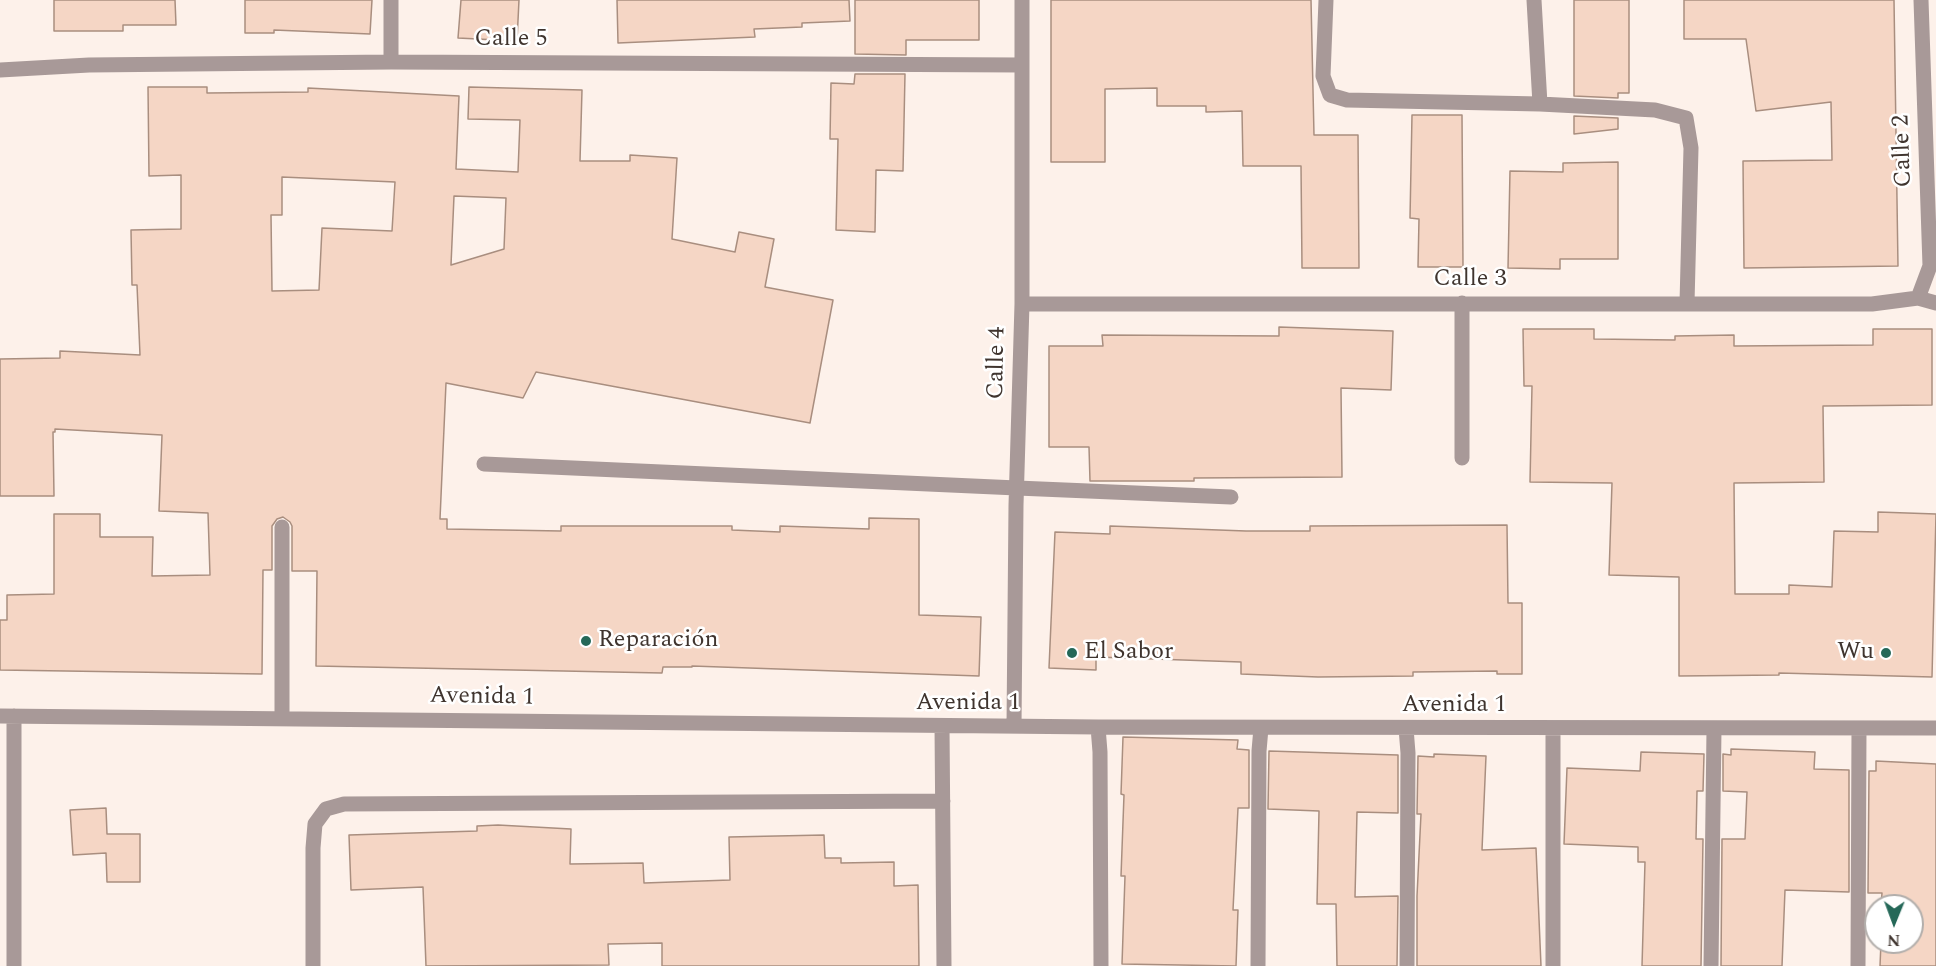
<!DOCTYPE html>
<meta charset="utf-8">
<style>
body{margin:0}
#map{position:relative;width:1936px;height:966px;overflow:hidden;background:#fdf1ea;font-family:Spectral,serif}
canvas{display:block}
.north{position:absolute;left:1864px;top:894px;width:60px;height:60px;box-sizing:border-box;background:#fff;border:2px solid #b2aeab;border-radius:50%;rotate:181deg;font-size:16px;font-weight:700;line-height:24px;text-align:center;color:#3f342e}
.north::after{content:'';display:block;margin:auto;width:21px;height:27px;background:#256858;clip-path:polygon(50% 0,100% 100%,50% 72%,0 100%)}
</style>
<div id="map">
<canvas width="1936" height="966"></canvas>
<div class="north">N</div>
</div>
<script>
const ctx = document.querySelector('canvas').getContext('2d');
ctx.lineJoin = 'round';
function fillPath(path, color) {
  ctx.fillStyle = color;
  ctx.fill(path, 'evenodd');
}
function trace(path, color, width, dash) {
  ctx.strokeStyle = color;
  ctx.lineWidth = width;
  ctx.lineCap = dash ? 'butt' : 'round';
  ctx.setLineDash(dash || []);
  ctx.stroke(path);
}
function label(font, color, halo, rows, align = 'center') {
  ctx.font = font + ' Spectral,serif';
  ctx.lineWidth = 5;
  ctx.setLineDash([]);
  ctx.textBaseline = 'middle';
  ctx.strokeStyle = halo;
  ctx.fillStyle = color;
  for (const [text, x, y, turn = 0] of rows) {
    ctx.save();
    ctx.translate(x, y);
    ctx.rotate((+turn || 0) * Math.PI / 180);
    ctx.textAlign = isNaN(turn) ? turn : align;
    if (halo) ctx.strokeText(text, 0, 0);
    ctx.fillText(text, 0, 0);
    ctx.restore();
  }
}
const building = new Path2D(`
 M 54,0 L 175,0 L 176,25 L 123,25 L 123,31 L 54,31 Z
 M 245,0 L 372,0 L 370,34 L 274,30 L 274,33 L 245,33 Z
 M 461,0 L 519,0 L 517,41 L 458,38 Z
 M 617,0 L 849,0 L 850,21 L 802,23 L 802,27 L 754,29 L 755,37 L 618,43 Z
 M 855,0 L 979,0 L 979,40 L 906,40 L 906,55 L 855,54 Z
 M 1051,0 L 1311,0 L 1314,135 L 1358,135 L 1359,268 L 1302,268 L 1301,166 L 1243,166 L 1242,111 L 1206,112 L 1206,106 L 1157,106 L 1157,88 L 1105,89 L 1105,162 L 1051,162 Z
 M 1574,0 L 1629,0 L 1629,93 L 1618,93 L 1618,98 L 1574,96 Z
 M 1684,0 L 1894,0 L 1898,266 L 1744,268 L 1743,161 L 1832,160 L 1831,102 L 1756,111 L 1746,39 L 1684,39 Z
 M 855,74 L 905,74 L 903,171 L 876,170 L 875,232 L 836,230 L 838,139 L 830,139 L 831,83 L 854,84 Z
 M 148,87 L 207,87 L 207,93 L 308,92 L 308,88 L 459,96 L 456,169 L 518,172 L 520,120 L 468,119 L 469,87 L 582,90 L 580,161 L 630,161 L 630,155 L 677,158 L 672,239 L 735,252 L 739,232 L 774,239 L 765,287 L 833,300 L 810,423 L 536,372 L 523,398 L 446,383 L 440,519 L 447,519 L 447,529 L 561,531 L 561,526 L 732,526 L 732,530 L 780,532 L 780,526 L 869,529 L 869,518 L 919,519 L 919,615 L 981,617 L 979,676 L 692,666 L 692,667 L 663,667 L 662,673 L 316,666 L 317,571 L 292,571 L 292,526 L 290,522 L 283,517 L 277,519 L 272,526 L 272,570 L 263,570 L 262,674 L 0,670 L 0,620 L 7,620 L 7,595 L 54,594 L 54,514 L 100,514 L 100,537 L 153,537 L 152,576 L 210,575 L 208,513 L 159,511 L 162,435 L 55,429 L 55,432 L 53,432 L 54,496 L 0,496 L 0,359 L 60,358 L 60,351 L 140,355 L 137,285 L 132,285 L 131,230 L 181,229 L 181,175 L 149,176 ZM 282,177 L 395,182 L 392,231 L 322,228 L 319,290 L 272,291 L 271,215 L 282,215 ZM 454,196 L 506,198 L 504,249 L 451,265 Z
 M 1412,115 L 1462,115 L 1463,267 L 1418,267 L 1419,219 L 1410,218 Z
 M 1574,116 L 1618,118 L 1618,129 L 1574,134 Z
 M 1618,162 L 1618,259 L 1560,259 L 1560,269 L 1508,268 L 1510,171 L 1563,172 L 1563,163 Z
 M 1279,327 L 1393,331 L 1391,390 L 1341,388 L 1342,477 L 1194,478 L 1194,481 L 1090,481 L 1089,447 L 1049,447 L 1049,346 L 1103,346 L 1102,335 L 1279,336 Z
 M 1523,329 L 1594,329 L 1594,339 L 1675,340 L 1675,336 L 1734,335 L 1734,346 L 1873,345 L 1873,329 L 1932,329 L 1932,405 L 1823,406 L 1824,482 L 1734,483 L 1735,594 L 1789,594 L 1789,585 L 1832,587 L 1834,531 L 1878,532 L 1878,512 L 1936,514 L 1932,677 L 1779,673 L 1779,675 L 1679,676 L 1679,577 L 1609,575 L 1612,483 L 1530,482 L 1532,386 L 1524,386 Z
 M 1507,525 L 1508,603 L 1522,603 L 1522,674 L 1497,674 L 1497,671 L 1413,672 L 1413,676 L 1318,677 L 1241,674 L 1241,662 L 1096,657 L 1096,670 L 1049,668 L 1055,532 L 1110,534 L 1110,526 L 1246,531 L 1310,531 L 1310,526 Z
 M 1123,737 L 1238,740 L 1237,749 L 1249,750 L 1249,808 L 1238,808 L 1233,910 L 1238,910 L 1236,966 L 1122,964 L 1125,876 L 1121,876 L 1124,795 L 1121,794 Z
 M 1731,749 L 1815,752 L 1814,769 L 1849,770 L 1849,892 L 1785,890 L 1782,966 L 1721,966 L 1722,839 L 1745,839 L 1747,792 L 1723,791 L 1723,754 L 1731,755 Z
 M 1269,751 L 1398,755 L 1398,813 L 1357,812 L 1355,897 L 1398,896 L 1397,966 L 1337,966 L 1336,904 L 1317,904 L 1319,811 L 1268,809 Z
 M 1641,752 L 1704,754 L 1703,791 L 1697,791 L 1696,839 L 1703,839 L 1701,966 L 1642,966 L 1645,862 L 1638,862 L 1638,847 L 1564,844 L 1567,768 L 1640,771 Z
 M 1434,754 L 1486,756 L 1482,850 L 1536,848 L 1541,966 L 1417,966 L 1417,896 L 1421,814 L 1417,814 L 1418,756 L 1434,757 Z
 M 1876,761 L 1936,764 L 1936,966 L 1880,966 L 1881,942 L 1912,942 L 1912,906 L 1881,906 L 1882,893 L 1868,893 L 1869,771 L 1876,771 Z
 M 106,808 L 107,834 L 140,834 L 140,882 L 107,882 L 106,853 L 73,855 L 70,810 Z
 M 498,825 L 571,829 L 570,864 L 643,863 L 644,883 L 730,880 L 729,837 L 824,835 L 825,858 L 841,858 L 841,863 L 894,862 L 894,886 L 918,885 L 919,966 L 662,966 L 662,943 L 608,944 L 609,965 L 426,966 L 423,887 L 351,890 L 349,835 L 477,831 L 477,826 Z`);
fillPath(building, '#f5d6c5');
trace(building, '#a98e7f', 1.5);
trace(new Path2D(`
 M 1017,488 L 1231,497`), '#a89998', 15);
trace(new Path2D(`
 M 1326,0 L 1323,76 L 1330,95 L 1347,100 L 1540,104 L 1655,110 L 1686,118 L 1691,148 L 1687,303
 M 1534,0 L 1540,104
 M 391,62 L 391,0
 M 0,70 L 89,65 L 391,62 L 1021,65
 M 1918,298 L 1930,266 L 1921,0
 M 1462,303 L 1462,458
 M 1022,304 L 1872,304 L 1918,298 L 1936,303
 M 484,464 L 1017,488
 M 282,527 L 282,718
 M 0,716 L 1098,727 L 1936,728
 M 14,716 L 14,966
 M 942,726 L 944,966
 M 1014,726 L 1016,505 L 1022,304 L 1022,0
 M 1098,727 L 1100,752 L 1101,966
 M 1406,728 L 1408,753 L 1407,966
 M 1553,729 L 1553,966
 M 313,966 L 313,848 L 315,824 L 326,809 L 344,804 L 943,801
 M 1258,966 L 1259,751 L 1261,728
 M 1711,966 L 1714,729
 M 1858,966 L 1859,728`), '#a89998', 15);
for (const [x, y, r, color] of [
 [586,641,6,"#256858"],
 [1072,653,6,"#256858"],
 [1886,653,6,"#256858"]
]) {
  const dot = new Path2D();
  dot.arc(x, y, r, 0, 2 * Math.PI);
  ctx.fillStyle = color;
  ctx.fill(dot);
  trace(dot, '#fff', 2);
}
label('24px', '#3f342e', '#fff', [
 ["Calle 5",511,40],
 ["Calle 2",1904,151,-92],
 ["Calle 3",1470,280],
 ["Calle 4",998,363,-89],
 ["Avenida 1",482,698,1],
 ["Avenida 1",968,704],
 ["Avenida 1",1454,706]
]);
label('24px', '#3f342e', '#fff', [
 ["Reparación",598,641],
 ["El Sabor",1084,653],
 ["Wu",1874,653,"right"]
], 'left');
</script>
